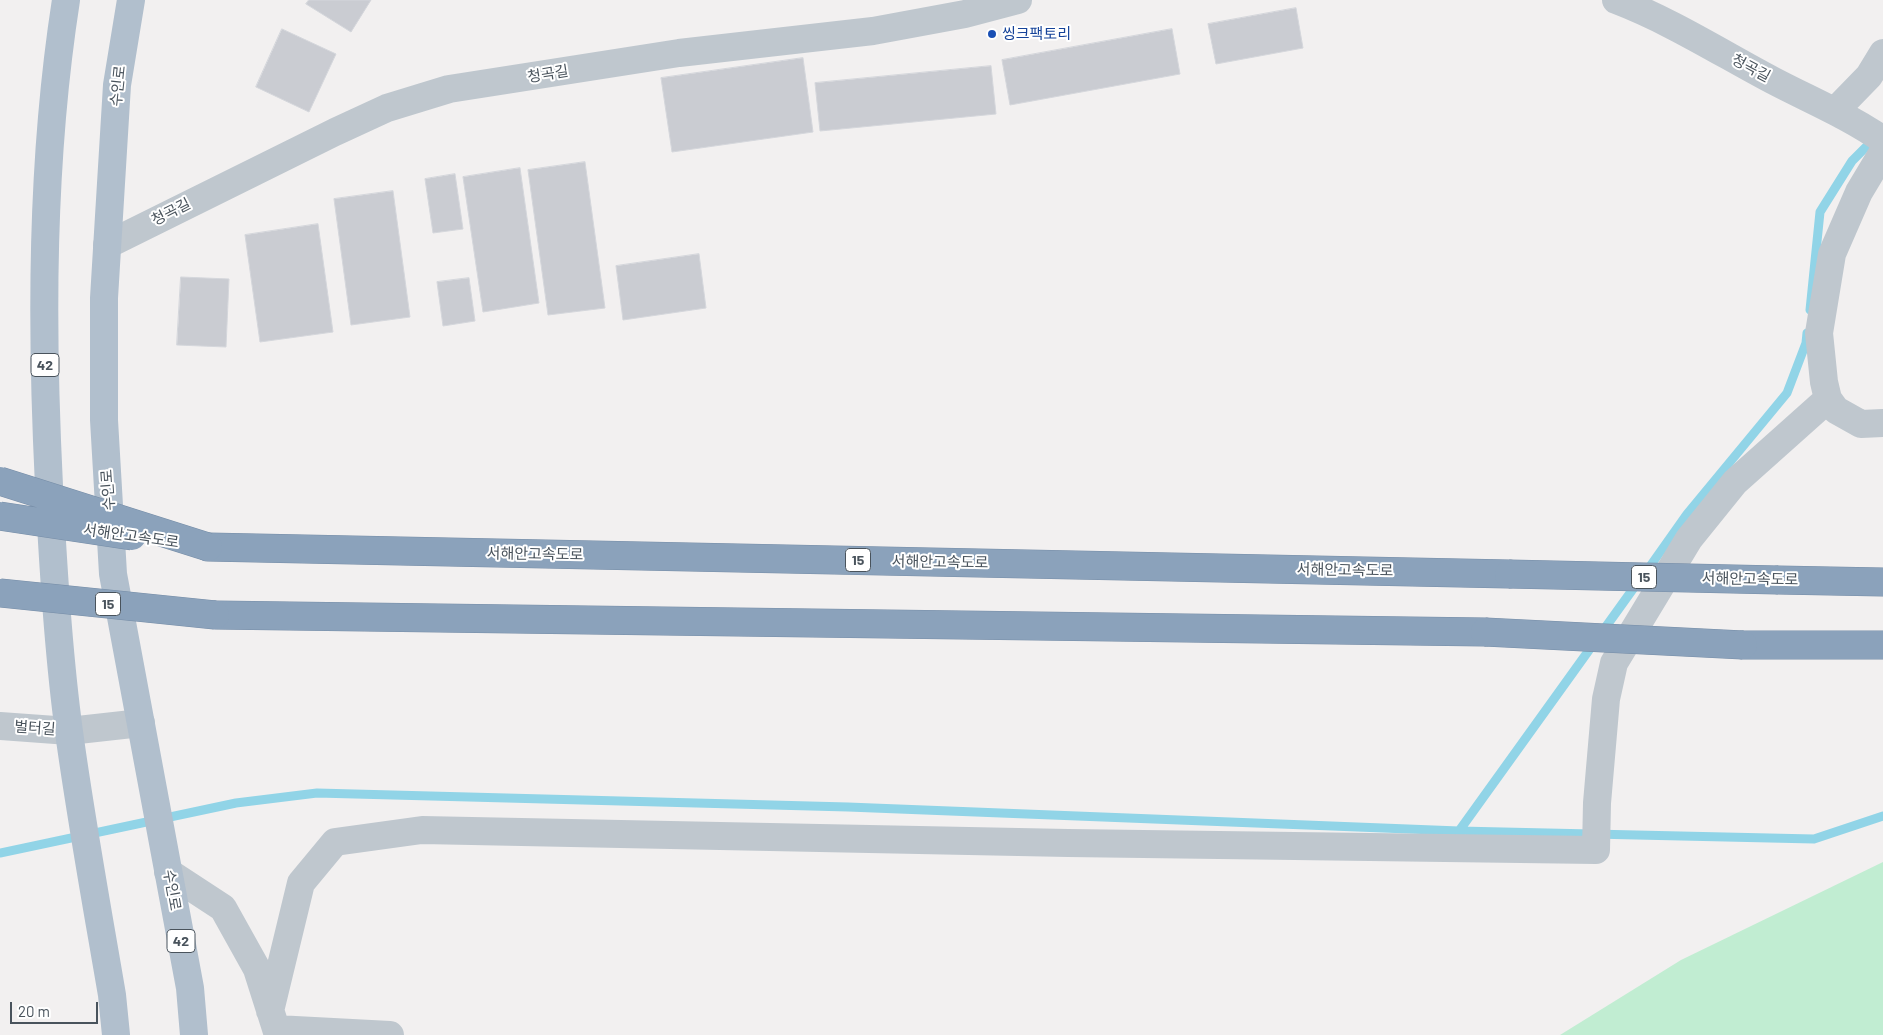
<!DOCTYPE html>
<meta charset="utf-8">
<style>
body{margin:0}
#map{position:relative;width:1883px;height:1035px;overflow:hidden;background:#f2f0f0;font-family:Barlow,sans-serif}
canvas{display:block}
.scale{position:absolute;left:10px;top:1002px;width:88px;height:22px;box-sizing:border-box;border:2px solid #49535c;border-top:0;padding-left:6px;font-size:15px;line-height:18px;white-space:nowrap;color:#49535c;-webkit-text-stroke:4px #fff;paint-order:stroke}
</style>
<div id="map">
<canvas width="1883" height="1035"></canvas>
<div class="scale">20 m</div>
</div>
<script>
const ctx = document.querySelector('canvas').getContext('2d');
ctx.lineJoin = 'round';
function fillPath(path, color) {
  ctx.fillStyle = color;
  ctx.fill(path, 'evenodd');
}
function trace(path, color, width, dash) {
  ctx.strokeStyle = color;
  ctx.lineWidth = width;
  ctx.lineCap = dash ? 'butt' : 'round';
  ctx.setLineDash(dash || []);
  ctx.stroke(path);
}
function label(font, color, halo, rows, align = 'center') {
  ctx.font = font + ' Barlow,"Noto Sans KR",sans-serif';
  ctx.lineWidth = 4;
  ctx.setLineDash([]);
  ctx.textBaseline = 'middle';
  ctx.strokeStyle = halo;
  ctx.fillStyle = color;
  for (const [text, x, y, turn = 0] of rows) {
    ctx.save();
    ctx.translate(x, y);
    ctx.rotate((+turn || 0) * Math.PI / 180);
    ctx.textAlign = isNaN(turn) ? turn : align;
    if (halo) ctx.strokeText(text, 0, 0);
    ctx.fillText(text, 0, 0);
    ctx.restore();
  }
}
fillPath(new Path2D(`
 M 1883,862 L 1883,1035 L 1560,1035 L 1681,960 Z`), '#c1edd2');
trace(new Path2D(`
 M 1810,310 L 1820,212 L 1852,161 L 1876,137
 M 1646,572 L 1687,514 L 1787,393 L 1806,343 L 1807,333
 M 1459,831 L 1638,582
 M 0,853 L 236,803 L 317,793 L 848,807 L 1459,831 L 1814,839 L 1883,816`), '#91d4e7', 9);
const building = new Path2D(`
 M 309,0 L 371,0 L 351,32 L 306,4 Z
 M 1296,8 L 1303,48 L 1216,64 L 1208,24 Z
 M 282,29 L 336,54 L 309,112 L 256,87 Z
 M 1172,29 L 1180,74 L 1010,105 L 1002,60 Z
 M 803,58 L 813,132 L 672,152 L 661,78 Z
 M 991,66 L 996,114 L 820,131 L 815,83 Z
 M 585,162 L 605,308 L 548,315 L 528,170 Z
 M 520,168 L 539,303 L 483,312 L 463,177 Z
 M 455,174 L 463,229 L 433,233 L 425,179 Z
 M 393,191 L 410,317 L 351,325 L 334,199 Z
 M 318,224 L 333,332 L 260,342 L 245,235 Z
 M 699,254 L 706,308 L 623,320 L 616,266 Z
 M 181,277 L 229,279 L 226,347 L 177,345 Z
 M 469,278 L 475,321 L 443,326 L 437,282 Z`);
fillPath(building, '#caccd2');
trace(building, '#d4d6db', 1);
const highway = new Path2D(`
 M 208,547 L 1509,574
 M 1778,580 L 1883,582
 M 215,615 L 1485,632
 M 1743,645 L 1883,645`);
trace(highway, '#768da7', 29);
trace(new Path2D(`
 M 1616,0 C 1671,21 1721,53 1772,80 C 1810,100 1849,116 1883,140
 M 1835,111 L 1869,76 L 1883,53
 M 1883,152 L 1859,192 L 1832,254 L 1819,333 L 1824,382 L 1828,399 L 1836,410 L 1861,424 L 1883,423
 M 107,245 L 335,132 L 387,108 L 449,89 L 679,53 L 873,31 L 965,14 L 1018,0
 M 0,726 L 69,731 L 141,723
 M 168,872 L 223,908 L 257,969 L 278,1035
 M 270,1011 L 301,883 L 335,842 L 422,830 L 1068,843 L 1596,850 L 1597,803 L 1606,699 L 1614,663 L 1689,539 L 1735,482 L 1828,399
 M 276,1029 L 390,1035`), '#bfc7ce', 28);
trace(new Path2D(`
 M 66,0 C 41,160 41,325 49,486 C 53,568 58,651 69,732 C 81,820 97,907 112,995 L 116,1035
 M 131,0 L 117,85 L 104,298 L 104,420 L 113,574 L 190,988 L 194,1035`), '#b1bfcd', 28);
trace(highway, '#8ba2bb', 28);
const highwayBridge = new Path2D(`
 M 0,481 L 208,547
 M 0,516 L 132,536
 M 1509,574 L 1778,580
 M 0,593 L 215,615
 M 1485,632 L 1743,645`);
trace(highwayBridge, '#768da7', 29, []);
trace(highwayBridge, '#8ba2bb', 28);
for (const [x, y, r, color] of [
 [992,34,5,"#1a4fb4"]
]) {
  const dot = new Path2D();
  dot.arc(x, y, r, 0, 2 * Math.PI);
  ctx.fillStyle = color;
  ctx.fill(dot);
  trace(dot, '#fff', 2);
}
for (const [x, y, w] of [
 [45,365,28],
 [858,560,25],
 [1644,577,25],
 [108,604,25],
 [181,941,28]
]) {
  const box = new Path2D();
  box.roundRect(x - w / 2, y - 11.5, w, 23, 4);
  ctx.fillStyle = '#fff';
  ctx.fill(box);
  trace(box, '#49535c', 1);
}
label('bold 14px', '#49535c', null, [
 ["42",45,365],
 ["15",858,560],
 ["15",1644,577],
 ["15",108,604],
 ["42",181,941]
]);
label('15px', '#164399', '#fff', [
 ["씽크팩토리",1002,34]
], 'left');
label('15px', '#49535c', '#fff', [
 ["청곡길",1751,68,28],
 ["청곡길",548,74,-9],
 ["수인로",118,86,-84],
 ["청곡길",171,212,-27],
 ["수인로",108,490,-94],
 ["서해안고속도로",131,536,8],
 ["서해안고속도로",535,554,1],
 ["서해안고속도로",940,562,1],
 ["서해안고속도로",1345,570,1],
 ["서해안고속도로",1750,579,1],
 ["벌터길",35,728,4],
 ["수인로",172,890,80]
]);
</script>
